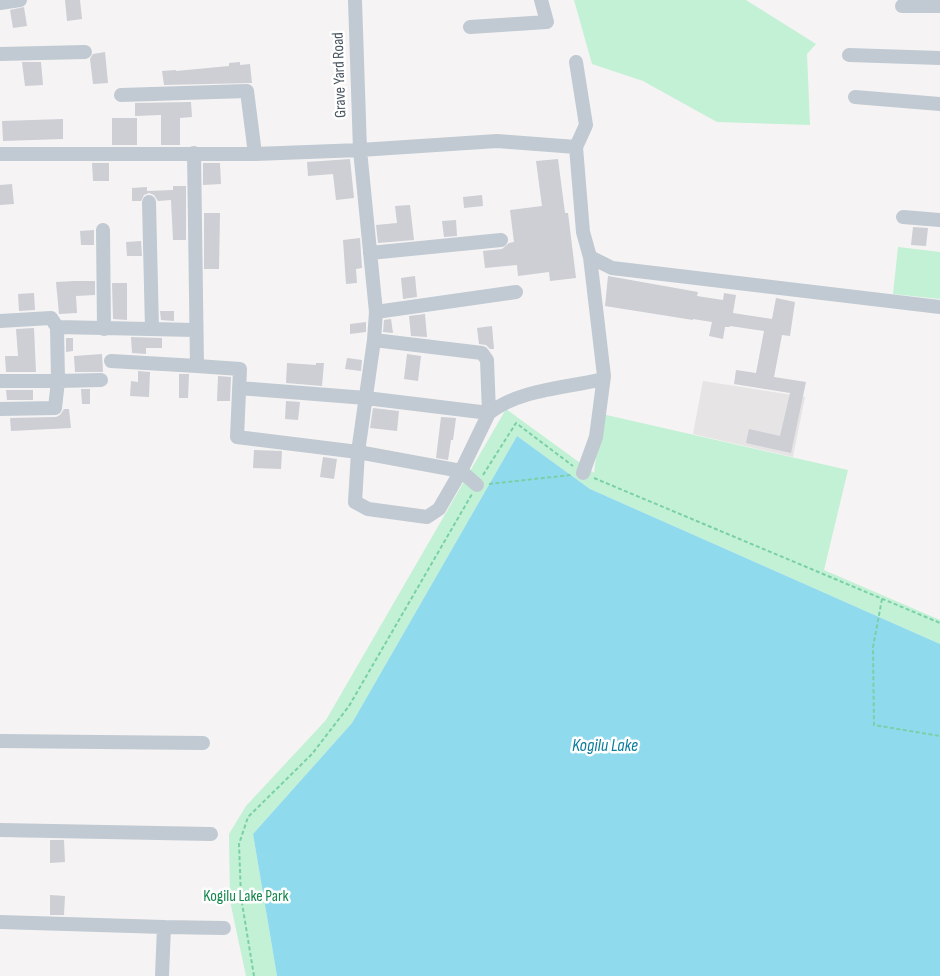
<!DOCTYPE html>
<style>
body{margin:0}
canvas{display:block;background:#f5f3f3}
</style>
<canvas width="940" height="976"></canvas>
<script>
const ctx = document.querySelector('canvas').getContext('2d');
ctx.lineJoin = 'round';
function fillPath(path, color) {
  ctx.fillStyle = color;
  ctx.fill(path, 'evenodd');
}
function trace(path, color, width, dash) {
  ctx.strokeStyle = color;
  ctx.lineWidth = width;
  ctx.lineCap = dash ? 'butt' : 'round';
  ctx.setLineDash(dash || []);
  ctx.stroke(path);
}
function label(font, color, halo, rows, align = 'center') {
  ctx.font = font + ' "Sofia Sans Condensed",sans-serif';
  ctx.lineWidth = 5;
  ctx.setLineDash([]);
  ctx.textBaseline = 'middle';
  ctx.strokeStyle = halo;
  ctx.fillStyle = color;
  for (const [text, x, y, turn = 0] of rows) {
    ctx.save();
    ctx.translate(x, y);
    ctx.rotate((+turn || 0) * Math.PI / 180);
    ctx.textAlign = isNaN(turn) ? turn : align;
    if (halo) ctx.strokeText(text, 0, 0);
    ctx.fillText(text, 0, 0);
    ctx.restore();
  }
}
fillPath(new Path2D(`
 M 703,381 L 805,397 L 793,457 L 693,434 Z`), '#e6e4e5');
fillPath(new Path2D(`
 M 574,0 L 746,0 L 816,44 L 807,54 L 810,125 L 717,122 L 643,81 L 592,64 Z
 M 898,247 L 940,252 L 940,299 L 893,294 Z
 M 506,409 L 594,473 L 602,414 L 848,470 L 824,570 L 940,620 L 940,644 L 590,489 L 517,436 L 352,723 L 253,834 L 277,976 L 246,976 L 230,901 L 229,834 L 246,806 L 326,720 Z`), '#c3f1d5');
fillPath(new Path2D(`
 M 517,436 L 590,489 L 940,644 L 940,976 L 277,976 L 253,834 L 352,723 Z`), '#90daee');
fillPath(new Path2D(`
 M 65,0 L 80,0 L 82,19 L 67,21 Z
 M 24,7 L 27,26 L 13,28 L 10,10 Z
 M 105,52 L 108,83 L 93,84 L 90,59 L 93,54 Z
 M 22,62 L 41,62 L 43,85 L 25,86 Z
 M 240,62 L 240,65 L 250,64 L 252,83 L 164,85 L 162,71 L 176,70 L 176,71 L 229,66 L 229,63 Z
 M 191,102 L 192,117 L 180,118 L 180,145 L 161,145 L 161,115 L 135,116 L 135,103 Z
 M 112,118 L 137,118 L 137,145 L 112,145 Z
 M 63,119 L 63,139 L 3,141 L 2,121 Z
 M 350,159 L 354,198 L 336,200 L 333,174 L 308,176 L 307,162 Z
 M 558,159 L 565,213 L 568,213 L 576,278 L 550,281 L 549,272 L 518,276 L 517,265 L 485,268 L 483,251 L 502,249 L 509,243 L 514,242 L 510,210 L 542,206 L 536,161 Z
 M 92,163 L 109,163 L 109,181 L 93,181 Z
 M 203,163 L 220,163 L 221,184 L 203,185 Z
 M 12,184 L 14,204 L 0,205 L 0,185 Z
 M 173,186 L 186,186 L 186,240 L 173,240 L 171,200 L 158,201 L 154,195 L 149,193 L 144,195 L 141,201 L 132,201 L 132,188 L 147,187 L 147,191 L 173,190 Z
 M 482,195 L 483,206 L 464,208 L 463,197 Z
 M 410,205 L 414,240 L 378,243 L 376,225 L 397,223 L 395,206 Z
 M 204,213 L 220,213 L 219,269 L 204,269 Z
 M 456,220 L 457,236 L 444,237 L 442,221 Z
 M 913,227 L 928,228 L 926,246 L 911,245 Z
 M 94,230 L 94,245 L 81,245 L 80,231 Z
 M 360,238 L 362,268 L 356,269 L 357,283 L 346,284 L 343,240 Z
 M 141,241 L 142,256 L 127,256 L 126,242 Z
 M 415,276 L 417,297 L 403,299 L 401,278 Z
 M 608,276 L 698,292 L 697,296 L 723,300 L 724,293 L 736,295 L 733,313 L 772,319 L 776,298 L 795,302 L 790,336 L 782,335 L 774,377 L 806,382 L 791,453 L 746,443 L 749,429 L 780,436 L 790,393 L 734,384 L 736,370 L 756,373 L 764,331 L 730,326 L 730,327 L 725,327 L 723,339 L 709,336 L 712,322 L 693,319 L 693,320 L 605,306 Z
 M 75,281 L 95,281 L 95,295 L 76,296 L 77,313 L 59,314 L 56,282 Z
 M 112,283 L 127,283 L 127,320 L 113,319 Z
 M 34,293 L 35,310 L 19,311 L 18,294 Z
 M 160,311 L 174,311 L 174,321 L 161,320 Z
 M 425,314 L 427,337 L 411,336 L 409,316 Z
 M 391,319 L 393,333 L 383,332 L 384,320 Z
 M 366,322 L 366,332 L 350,334 L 350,324 Z
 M 492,326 L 494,349 L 490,349 L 486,345 L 479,344 L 477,328 Z
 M 34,328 L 36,372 L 6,372 L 5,356 L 18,356 L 16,329 Z
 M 131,337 L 162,338 L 162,348 L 146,348 L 146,354 L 132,353 Z
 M 66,338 L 73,338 L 73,351 L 66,352 Z
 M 102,354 L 103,372 L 75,372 L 74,356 Z
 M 407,354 L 421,356 L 418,381 L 404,379 Z
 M 347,358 L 362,360 L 361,371 L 345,369 Z
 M 287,363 L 316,365 L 316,363 L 324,363 L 322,386 L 286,383 Z
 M 138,371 L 150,372 L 149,397 L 130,396 L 131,381 L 138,382 Z
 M 179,374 L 189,374 L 188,398 L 179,398 Z
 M 218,376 L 231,377 L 230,401 L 217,401 Z
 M 81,389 L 90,389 L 90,404 L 82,404 Z
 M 6,390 L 33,390 L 33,400 L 7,400 Z
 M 286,401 L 300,402 L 298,420 L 285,419 Z
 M 373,408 L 399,411 L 397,431 L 370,428 Z
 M 64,409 L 69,409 L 71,428 L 11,431 L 10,418 L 56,417 L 60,415 Z
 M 441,417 L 456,418 L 453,440 L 451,440 L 448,460 L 436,458 Z
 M 254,450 L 282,451 L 281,469 L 253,468 Z
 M 323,457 L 337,459 L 334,479 L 320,477 Z
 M 50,840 L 64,840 L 65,862 L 50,863 Z
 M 50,895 L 65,896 L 64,915 L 50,915 Z`), '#cdcfd5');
trace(new Path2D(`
 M 483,475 L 516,423 L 573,466
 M 594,478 L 940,623
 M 489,484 L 571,475
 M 882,599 L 873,647 L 874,725 L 940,736
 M 254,976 L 241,897 L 239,844 L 248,817 L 312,754 L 349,706 L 472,494`), '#7ad0a6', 2, [4, 2.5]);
trace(new Path2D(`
 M 355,0 L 360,150 L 376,312 L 516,292
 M 0,3 L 20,0
 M 902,6 L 940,6
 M 470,27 L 547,22 L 541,0
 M 0,54 L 85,52
 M 849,55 L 940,58
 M 576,62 L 586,125 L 576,147
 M 121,95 L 247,91 L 255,154
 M 855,97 L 940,104
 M 0,154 L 255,154 L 360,150 L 497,141 L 576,147 L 583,232 L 590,257 L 612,268 L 940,307
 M 149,202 L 152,329
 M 903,217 L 940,220
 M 103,230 L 104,329
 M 370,253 L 501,240
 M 376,312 L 374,340 L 358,452 L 461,471 L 477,485
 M 0,321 L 51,318 L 57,327 L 58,381 L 0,381
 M 57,327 L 195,330
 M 374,340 L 482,353 L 487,360 L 489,413
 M 111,361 L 197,366 L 194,153
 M 197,366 L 240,369 L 237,437 L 358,452 L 355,502 L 368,509 L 427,517 L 439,509 L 461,471 L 489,413 L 366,398 L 239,388
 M 0,409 L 55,408 L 58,381 L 101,380
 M 489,413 C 519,390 563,388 599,380
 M 583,473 L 596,437 L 604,376 L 590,257
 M 0,741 L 203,743
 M 0,830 L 211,834
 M 0,922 L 164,927 L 162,976
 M 164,927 L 224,928`), '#c1cad2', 14);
label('16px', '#4a5661', '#fff', [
 ["Grave Yard Road",340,75,-92]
]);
label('16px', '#17864f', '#fff', [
 ["Kogilu Lake Park",246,897]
]);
label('italic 18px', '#0c7c9b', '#fff', [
 ["Kogilu Lake",605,746]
]);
</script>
